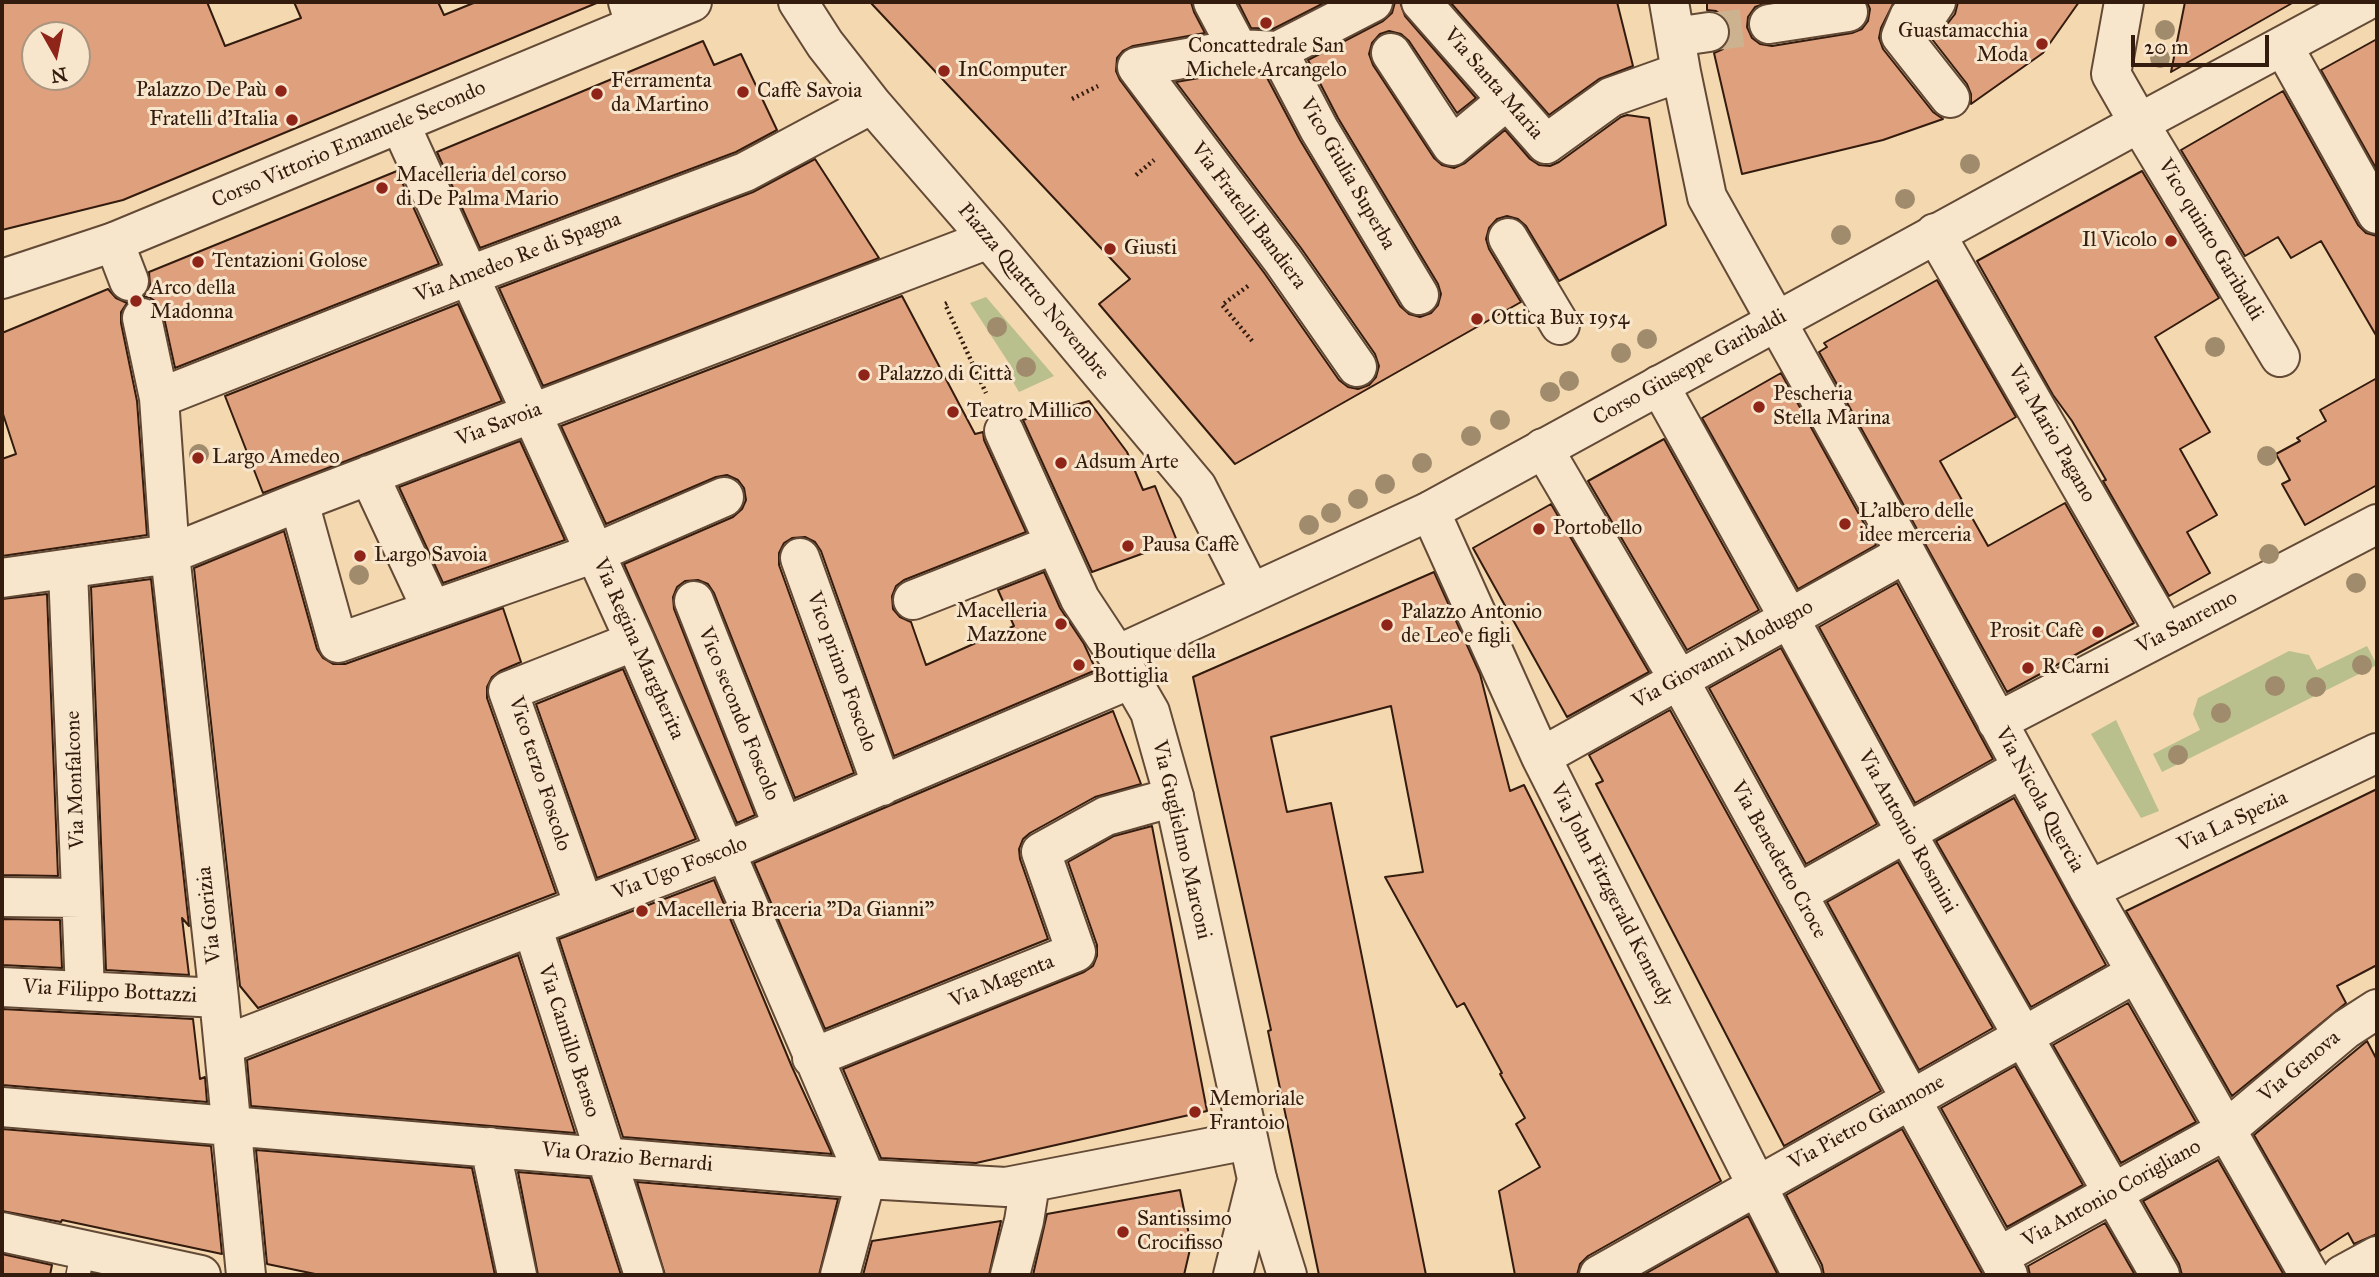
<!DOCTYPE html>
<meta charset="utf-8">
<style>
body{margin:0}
#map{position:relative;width:2379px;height:1277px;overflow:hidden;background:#f4d8b0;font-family:"IM FELL Great Primer",serif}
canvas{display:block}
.frame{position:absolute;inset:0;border:4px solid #331b0e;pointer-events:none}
.north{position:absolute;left:21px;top:21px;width:70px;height:70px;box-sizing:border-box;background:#f8e6cc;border:2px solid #a99580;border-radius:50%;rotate:171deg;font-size:19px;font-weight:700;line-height:28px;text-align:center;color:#331b0e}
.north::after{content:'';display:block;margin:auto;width:24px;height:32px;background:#8f2418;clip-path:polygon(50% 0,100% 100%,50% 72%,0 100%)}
.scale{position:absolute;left:2131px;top:35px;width:138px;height:32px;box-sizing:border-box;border:4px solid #331b0e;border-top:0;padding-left:9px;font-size:21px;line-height:24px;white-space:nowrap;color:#331b0e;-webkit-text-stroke:5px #f8e6cc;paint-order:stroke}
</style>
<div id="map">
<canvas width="2379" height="1277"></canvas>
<div class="frame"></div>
<div class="north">N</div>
<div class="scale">20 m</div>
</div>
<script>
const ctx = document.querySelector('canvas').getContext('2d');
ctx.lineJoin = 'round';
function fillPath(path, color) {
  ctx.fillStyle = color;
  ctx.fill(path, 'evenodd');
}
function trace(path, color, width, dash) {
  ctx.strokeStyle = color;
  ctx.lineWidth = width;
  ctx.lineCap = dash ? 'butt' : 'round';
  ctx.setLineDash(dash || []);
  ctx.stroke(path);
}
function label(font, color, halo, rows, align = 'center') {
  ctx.font = font + ' "IM FELL Great Primer",serif';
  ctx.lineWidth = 6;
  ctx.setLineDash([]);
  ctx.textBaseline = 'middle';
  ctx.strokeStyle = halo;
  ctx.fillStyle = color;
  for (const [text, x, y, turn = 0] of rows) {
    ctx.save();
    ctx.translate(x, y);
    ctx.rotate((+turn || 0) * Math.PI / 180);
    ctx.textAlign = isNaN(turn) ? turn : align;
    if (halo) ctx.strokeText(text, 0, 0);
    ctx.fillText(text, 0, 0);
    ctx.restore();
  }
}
fillPath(new Path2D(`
 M 986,297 L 1054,376 L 1019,392 L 1009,375 L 1014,371 L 970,303 Z
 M 2367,646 L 2377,665 L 2162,772 L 2153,754 L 2200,730 L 2193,714 L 2198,698 L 2289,651 L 2309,655 L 2317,670 Z
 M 2116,720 L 2159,811 L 2141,818 L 2091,734 Z`), '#b9bf8d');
const building = new Path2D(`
 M 2,2 L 207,2 L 225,46 L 301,18 L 294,2 L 438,2 L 444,15 L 476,2 L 599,2 L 123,200 L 2,230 ZM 35,35 L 77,35 L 77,77 L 35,77 Z
 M 870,2 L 1191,2 L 1194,12 L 1205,33 L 1133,46 L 1123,51 L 1117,58 L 1116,71 L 1120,80 L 1265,274 L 1339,380 L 1348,387 L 1358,389 L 1369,385 L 1376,377 L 1379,366 L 1375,354 L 1301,248 L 1176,82 L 1239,71 L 1264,72 L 1300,140 L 1400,306 L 1409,314 L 1420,317 L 1431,313 L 1438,305 L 1441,294 L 1438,284 L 1338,118 L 1308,60 L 1383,21 L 1392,13 L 1395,2 L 1400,2 L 1405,16 L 1476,98 L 1457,113 L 1409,41 L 1401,34 L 1389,31 L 1380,34 L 1372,43 L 1369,54 L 1373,65 L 1434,158 L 1442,165 L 1454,168 L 1465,163 L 1505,130 L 1530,159 L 1539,165 L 1550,166 L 1559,162 L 1621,117 L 1627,115 L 1649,118 L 1666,225 L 1559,281 L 1526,226 L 1518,219 L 1507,216 L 1497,219 L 1489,228 L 1486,239 L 1489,249 L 1521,302 L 1235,464 L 1099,304 L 1130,279 Z
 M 1238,2 L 1326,2 L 1273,29 L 1251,28 Z
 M 1450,2 L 1617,2 L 1633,66 L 1599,79 L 1549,115 Z
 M 1707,2 L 1770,2 L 1755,7 L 1748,17 L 1747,27 L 1752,38 L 1760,44 L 1772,46 L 1852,33 L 1862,29 L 1868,21 L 1870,9 L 1867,2 L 1894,2 L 1881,28 L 1879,38 L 1883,49 L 1933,112 L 1943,119 L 1883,140 L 1742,174 L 1714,53 L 1723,49 L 1729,41 L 1730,28 L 1726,18 L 1716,11 L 1707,10 Z
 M 1958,2 L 2079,2 L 2043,53 L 1971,104 L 1971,94 L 1967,84 L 1928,34 L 1937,32 L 1948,23 L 1955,14 Z
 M 2185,2 L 2294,2 L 2171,72 Z
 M 2377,39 L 2377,170 L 2321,70 Z
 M 703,41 L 714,65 L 741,54 L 777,130 L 736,152 L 480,248 L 437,152 Z
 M 2283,91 L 2358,225 L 2366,233 L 2377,236 L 2377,337 L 2321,241 L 2291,258 L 2278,237 L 2245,256 L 2181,150 Z
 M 815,159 L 879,258 L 543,386 L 499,288 L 753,192 Z
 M 397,171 L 439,264 L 175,368 L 163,313 L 158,303 L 149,297 L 143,297 L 150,285 L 149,272 Z
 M 2142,171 L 2219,298 L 2155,337 L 2210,432 L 2180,449 L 2217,515 L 2187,532 L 2210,573 L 2169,596 L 2103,481 L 2106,480 L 2072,421 L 2053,395 L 1977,261 Z
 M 1937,280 L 2016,417 L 1940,461 L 1988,546 L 2065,503 L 2134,623 L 2007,692 L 1819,352 L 1827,347 L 1824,343 Z
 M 108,289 L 116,298 L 127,303 L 121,312 L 121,323 L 137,401 L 147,535 L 2,556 L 2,459 L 16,454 L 2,411 L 2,333 Z
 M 902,296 L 975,434 L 983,432 L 984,440 L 1026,532 L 904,580 L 896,586 L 892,596 L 893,609 L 900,617 L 911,622 L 926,665 L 1014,626 L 998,590 L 1044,572 L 1060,608 L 1084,644 L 1096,670 L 894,756 L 821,551 L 815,542 L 805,537 L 792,538 L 784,543 L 779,553 L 779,565 L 854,773 L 795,798 L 714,593 L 708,584 L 698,580 L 685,581 L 677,587 L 673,597 L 674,609 L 755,815 L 737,823 L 624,564 L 733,517 L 742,509 L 746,500 L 744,488 L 738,480 L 727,475 L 716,477 L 606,524 L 561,426 Z
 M 458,304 L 502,401 L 263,493 L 225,396 Z
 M 1781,373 L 1876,545 L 1798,589 L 1702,418 Z
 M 2377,378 L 2377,485 L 2305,525 L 2282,484 L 2290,480 L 2276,454 L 2300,441 L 2297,438 L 2326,421 L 2320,410 Z
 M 1089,401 L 1127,452 L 1143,490 L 1155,486 L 1177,541 L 1092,572 L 1023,420 Z
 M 1664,439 L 1759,610 L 1687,650 L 1588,481 Z
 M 520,441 L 565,540 L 443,583 L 399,487 Z
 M 1551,504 L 1649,672 L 1567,717 L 1473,548 Z
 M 284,531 L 317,649 L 323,658 L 333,664 L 345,664 L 503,608 L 521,662 L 500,671 L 492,677 L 487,687 L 487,698 L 556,893 L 258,1008 L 240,986 L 194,568 Z
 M 1434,572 L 1480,674 L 1510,791 L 1524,785 L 1721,1181 L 1588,1256 L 1580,1264 L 1577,1275 L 1515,1275 L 1499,1191 L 1540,1167 L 1516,1124 L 1525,1118 L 1500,1074 L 1502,1073 L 1464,1003 L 1457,1007 L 1385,877 L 1423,872 L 1391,706 L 1271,737 L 1287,812 L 1331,803 L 1426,1275 L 1319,1275 L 1268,1031 L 1271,1030 L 1193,677 Z
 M 151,579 L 189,926 L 182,918 L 189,975 L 106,970 L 91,587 Z
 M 1897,583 L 1993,759 L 1915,803 L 1819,627 Z
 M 47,594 L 58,876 L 2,875 L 2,599 Z
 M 1781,648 L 1877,824 L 1806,864 L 1709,688 Z
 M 623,669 L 696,839 L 597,878 L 536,704 Z
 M 1670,710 L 1881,1091 L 1784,1146 L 1596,784 L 1603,781 L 1589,755 Z
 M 1113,711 L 1141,784 L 1095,797 L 1030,833 L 1023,839 L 1019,849 L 1020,859 L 1048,939 L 825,1029 L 754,863 Z
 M 2377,789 L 2377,965 L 2337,986 L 2346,1003 L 2232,1096 L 2126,911 Z
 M 2014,798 L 2106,965 L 2031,1007 L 1936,841 Z
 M 1152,826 L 1207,1111 L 976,1163 L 881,1158 L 843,1069 L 1084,972 L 1093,966 L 1097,956 L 1097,945 L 1068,862 L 1114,836 Z
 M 1898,862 L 1993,1028 L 1919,1070 L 1827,902 Z
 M 714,880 L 792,1067 L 832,1154 L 623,1137 L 559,939 Z
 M 2,919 L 60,920 L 62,968 L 2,965 Z
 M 518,955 L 575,1133 L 251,1106 L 247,1060 Z
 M 2128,1003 L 2196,1122 L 2121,1163 L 2053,1045 Z
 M 2,1009 L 193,1019 L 200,1079 L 205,1077 L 207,1102 L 2,1085 Z
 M 2367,1041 L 2377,1060 L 2377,1234 L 2354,1244 L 2348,1233 L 2320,1251 L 2254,1135 Z
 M 2015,1066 L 2083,1185 L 2007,1227 L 1941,1108 Z
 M 2,1129 L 211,1146 L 222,1254 L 62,1220 L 61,1222 L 2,1211 Z
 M 1902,1129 L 1979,1268 L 1983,1275 L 1824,1275 L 1822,1265 L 1786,1195 Z
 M 256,1150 L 472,1168 L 495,1275 L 320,1275 L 267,1264 Z
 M 2218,1160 L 2284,1275 L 2182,1275 L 2179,1264 L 2143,1201 Z
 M 518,1172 L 590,1178 L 621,1275 L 538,1275 Z
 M 637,1182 L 838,1199 L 819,1275 L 665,1275 Z
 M 1180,1190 L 1191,1245 L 1184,1275 L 1033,1275 L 1047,1214 Z
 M 1748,1216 L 1778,1275 L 1643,1275 Z
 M 1001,1221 L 989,1275 L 863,1275 L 872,1241 Z
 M 2105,1223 L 2135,1275 L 2030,1275 L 2028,1266 Z
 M 2,1254 L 52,1265 L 50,1275 L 2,1275 Z`);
fillPath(building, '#dfa07d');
trace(building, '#331b0e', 2);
trace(new Path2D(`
 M 1709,32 L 1742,28`), '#cdb290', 38, [38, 19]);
const service = new Path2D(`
 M 78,1275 L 83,1250`);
const minor = new Path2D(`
 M 628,2 L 635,25
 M 798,2 L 825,44 L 872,104 L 989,239 L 1197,487 L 1251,593
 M 1213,2 L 1238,49
 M 1421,2 L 1546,144 L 1611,97 L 1681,72
 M 1669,2 L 1681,72 L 1707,197 L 1906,553 L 2089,890 L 2309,1275
 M 1936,2 L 1930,11 L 1909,17 L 1901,36 L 1950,98
 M 1769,24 L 1848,12
 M 1675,37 L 1709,32
 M 2283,46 L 2377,214
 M 1278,51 L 1319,129 L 1419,295
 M 1391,53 L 1452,146 L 1506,101
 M 2139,123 L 2280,357
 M 400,124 L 635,641 L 866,1179 L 840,1275
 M 1935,233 L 2166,634
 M 1508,238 L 1560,325
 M 114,242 L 129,281
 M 142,318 L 159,398 L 170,554 L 219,998 L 246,1275
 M 1357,367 L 1283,261 L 1137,67 L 1238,49 L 1278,51 L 1373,2
 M 1659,385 L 1789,618 L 1907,834 L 2160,1275
 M 159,398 L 468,276 L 745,172 L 872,104
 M 1004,431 L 1080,599 L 1117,655
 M 1543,448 L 1679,680 L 2008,1275
 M 369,475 L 432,610
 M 299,502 L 338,643 L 595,553 L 724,497
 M 1430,511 L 1541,757 L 1802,1275
 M 800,558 L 882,786
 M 68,570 L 85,991
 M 2,578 L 170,554 L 299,502 L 989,239
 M 913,600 L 1055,544
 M 694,601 L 783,827
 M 1997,722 L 2377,524
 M 1541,757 L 1906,553
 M 2089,890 L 2377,753
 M 1797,894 L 2022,768
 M 2,897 L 81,898
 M 584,906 L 508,691 L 635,641
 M 532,926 L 644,1275
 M 2,987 L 219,998
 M 224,1045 L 727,851 L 1131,679
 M 812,1058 L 1076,952 L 1041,852 L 1106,816 L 1174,797
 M 2,1107 L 866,1179 L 1006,1187 L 1248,1140
 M 490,1147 L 517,1275
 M 1257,1179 L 1287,1275
 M 2,1232 L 201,1275
 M 1998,1257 L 2226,1130 L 2346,1029 L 2377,1009
 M 1010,1275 L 1024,1221 L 1030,1184
 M 1599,1275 L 2136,973
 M 2342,1275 L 2377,1256`);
const tertiary = new Path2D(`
 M 2139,123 L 2364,2
 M 2,279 L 114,242 L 692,2
 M 1233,1275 L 1257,1179 L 1174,797 L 1150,712 L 1117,655 L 1430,511 L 2139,123 L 2111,74 L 2124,2`);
trace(service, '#634a36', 26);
trace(minor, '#634a36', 42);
trace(tertiary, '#634a36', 42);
trace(new Path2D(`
 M 1072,99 L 1098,86
 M 1136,175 L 1154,160
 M 1248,286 L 1222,305 L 1253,342
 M 947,303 L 945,304 L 986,393`), '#331b0e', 4.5, [2, 3.5]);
trace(service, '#f8e6cc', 23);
trace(minor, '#f8e6cc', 38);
trace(tertiary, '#f8e6cc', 38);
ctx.fillStyle = '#a08b6c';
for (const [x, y] of [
 [2165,30],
 [2160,58],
 [1970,164],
 [1905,199],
 [1841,235],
 [997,327],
 [1647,339],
 [2215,347],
 [1621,353],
 [1026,367],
 [1569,381],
 [1550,392],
 [1500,420],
 [1471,436],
 [199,454],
 [2267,456],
 [1422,463],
 [1385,484],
 [1358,499],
 [1331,513],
 [1309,525],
 [2269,554],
 [359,575],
 [2356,583],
 [2362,665],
 [2275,686],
 [2316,687],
 [2221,713],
 [2178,755]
]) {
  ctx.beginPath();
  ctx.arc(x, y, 10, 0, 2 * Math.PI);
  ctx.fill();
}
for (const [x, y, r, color] of [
 [1266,23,7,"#8f2418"],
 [2042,44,7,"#8f2418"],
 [944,71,7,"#8f2418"],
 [281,91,7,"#8f2418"],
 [743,92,7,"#8f2418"],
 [597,94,7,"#8f2418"],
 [292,120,7,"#8f2418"],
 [382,188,7,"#8f2418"],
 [2171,241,7,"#8f2418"],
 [1110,249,7,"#8f2418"],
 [198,262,7,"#8f2418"],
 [136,301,7,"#8f2418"],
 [1477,319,7,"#8f2418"],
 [864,375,7,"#8f2418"],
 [1759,407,7,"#8f2418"],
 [953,412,7,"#8f2418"],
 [198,458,7,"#8f2418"],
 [1061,463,7,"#8f2418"],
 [1845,524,7,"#8f2418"],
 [1539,529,7,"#8f2418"],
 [1128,546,7,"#8f2418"],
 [360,556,7,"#8f2418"],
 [1061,624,7,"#8f2418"],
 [1387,625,7,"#8f2418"],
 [2098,632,7,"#8f2418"],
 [1079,665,7,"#8f2418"],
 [2028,668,7,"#8f2418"],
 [642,911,7,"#8f2418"],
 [1195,1112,7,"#8f2418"],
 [1123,1232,7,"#8f2418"]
]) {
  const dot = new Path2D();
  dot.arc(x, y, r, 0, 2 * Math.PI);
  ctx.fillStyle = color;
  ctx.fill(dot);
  trace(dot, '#f8e6cc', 2.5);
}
label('21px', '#331b0e', '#f8e6cc', [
 ["Guastamacchia",2028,32,"right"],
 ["Moda",2028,56,"right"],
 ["Concattedrale San",1266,47,"center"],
 ["Michele Arcangelo",1266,71,"center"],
 ["InComputer",958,71],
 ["Ferramenta",611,82],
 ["da Martino",611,106],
 ["Palazzo De Paù",267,91,"right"],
 ["Caffè Savoia",757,92],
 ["Fratelli d'Italia",278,120,"right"],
 ["Macelleria del corso",396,176],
 ["di De Palma Mario",396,200],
 ["Il Vicolo",2157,241,"right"],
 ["Giusti",1124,249],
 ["Tentazioni Golose",212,262],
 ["Arco della",150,289],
 ["Madonna",150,313],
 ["Ottica Bux 1954",1491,319],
 ["Palazzo di Città",878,375],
 ["Pescheria",1773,395],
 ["Stella Marina",1773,419],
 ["Teatro Millico",967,412],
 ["Largo Amedeo",212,458],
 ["Adsum Arte",1075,463],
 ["L'albero delle",1859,512],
 ["idee merceria",1859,536],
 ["Portobello",1553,529],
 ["Pausa Caffè",1142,546],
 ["Largo Savoia",374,556],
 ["Macelleria",1047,612,"right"],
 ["Mazzone",1047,636,"right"],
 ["Palazzo Antonio",1401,613],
 ["de Leo e figli",1401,637],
 ["Prosit Cafè",2084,632,"right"],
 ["Boutique della",1093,653],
 ["Bottiglia",1093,677],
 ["R Carni",2042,668],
 ["Macelleria Braceria \"Da Gianni\"",656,911],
 ["Memoriale",1209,1100],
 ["Frantoio",1209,1124],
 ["Santissimo",1137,1220],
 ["Crocifisso",1137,1244]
], 'left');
label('21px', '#331b0e', '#f8e6cc', [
 ["Via Santa Maria",1493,84,49],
 ["Corso Vittorio Emanuele Secondo",349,145,-23],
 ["Vico Giulia Superba",1347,174,60],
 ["Via Fratelli Bandiera",1248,216,53],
 ["Vico quinto Garibaldi",2210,240,59],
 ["Via Amedeo Re di Spagna",518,258,-21],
 ["Piazza Quattro Novembre",1033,292,50],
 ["Corso Giuseppe Garibaldi",1690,368,-29],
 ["Via Savoia",499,425,-21],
 ["Via Mario Pagano",2051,434,60],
 ["Via Sanremo",2187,623,-28],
 ["Via Regina Margherita",638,649,66],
 ["Via Giovanni Modugno",1723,655,-29],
 ["Vico primo Foscolo",841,672,70],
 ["Vico secondo Foscolo",738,714,68],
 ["Vico terzo Foscolo",539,774,72],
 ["Via Monfalcone",76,780,-92],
 ["Via Nicola Quercia",2039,800,61],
 ["Via La Spezia",2233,822,-25],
 ["Via Antonio Rosmini",1907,832,61],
 ["Via Guglielmo Marconi",1181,840,77],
 ["Via Benedetto Croce",1778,860,61],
 ["Via Ugo Foscolo",680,869,-21],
 ["Via John Fitzgerald Kennedy",1611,895,63],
 ["Via Gorizia",210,915,-96],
 ["Via Magenta",1002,982,-22],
 ["Via Filippo Bottazzi",110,992,3],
 ["Via Camillo Benso",568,1041,72],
 ["Via Genova",2300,1067,-40],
 ["Via Pietro Giannone",1867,1123,-29],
 ["Via Orazio Bernardi",627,1158,5],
 ["Via Antonio Corigliano",2112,1194,-29]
]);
</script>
